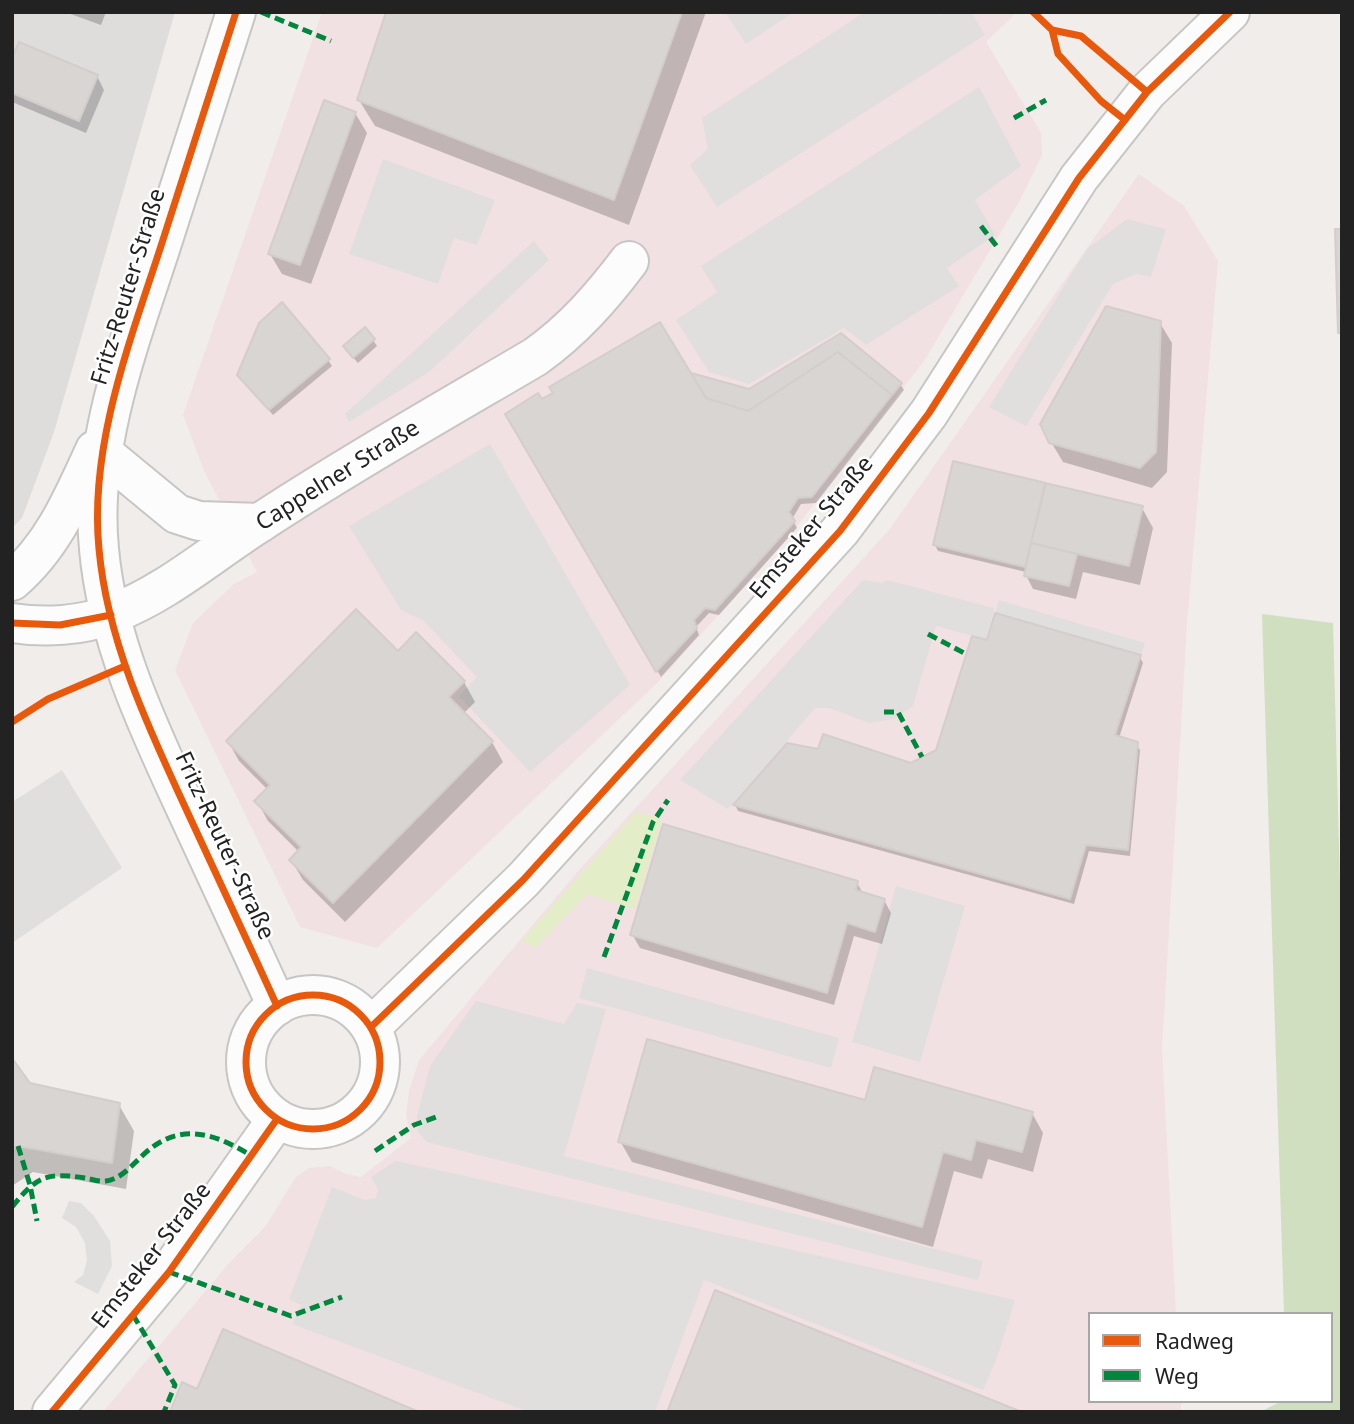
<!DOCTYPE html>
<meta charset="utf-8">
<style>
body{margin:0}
#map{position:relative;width:1354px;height:1424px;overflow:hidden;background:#f0edea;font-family:"Noto Sans",sans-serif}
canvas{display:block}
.frame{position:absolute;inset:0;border:14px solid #222;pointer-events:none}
.legend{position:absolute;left:1088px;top:1312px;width:245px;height:91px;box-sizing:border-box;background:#fff;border:2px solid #a7a7a7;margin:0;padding:9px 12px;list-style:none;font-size:21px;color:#222}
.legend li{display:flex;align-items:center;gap:14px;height:35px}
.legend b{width:35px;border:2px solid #a7a7a7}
</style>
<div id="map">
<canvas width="1354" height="1424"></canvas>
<div class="frame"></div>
<ul class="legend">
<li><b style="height:9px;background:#e8590c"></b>Radweg</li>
<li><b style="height:9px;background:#00873e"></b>Weg</li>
</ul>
</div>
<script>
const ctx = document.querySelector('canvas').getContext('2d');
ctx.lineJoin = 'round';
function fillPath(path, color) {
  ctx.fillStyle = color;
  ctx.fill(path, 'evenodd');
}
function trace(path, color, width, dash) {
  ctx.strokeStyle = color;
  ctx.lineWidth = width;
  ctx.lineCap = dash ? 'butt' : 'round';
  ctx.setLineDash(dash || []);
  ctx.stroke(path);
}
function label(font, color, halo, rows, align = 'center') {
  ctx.font = font + ' "Noto Sans",sans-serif';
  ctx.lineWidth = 5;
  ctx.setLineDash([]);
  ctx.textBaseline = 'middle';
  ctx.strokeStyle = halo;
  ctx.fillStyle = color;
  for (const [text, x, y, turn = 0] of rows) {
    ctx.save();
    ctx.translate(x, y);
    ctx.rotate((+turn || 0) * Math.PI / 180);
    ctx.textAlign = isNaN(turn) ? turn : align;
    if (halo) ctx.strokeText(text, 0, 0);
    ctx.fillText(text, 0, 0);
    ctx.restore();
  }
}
fillPath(new Path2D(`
 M 12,12 L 175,12 L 54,432 L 22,518 L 12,528 Z`), '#dfdddc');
fillPath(new Path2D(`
 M 322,12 L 1017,12 L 986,42 L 1041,133 L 1042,155 L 1020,200 L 924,361 L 788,538 L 656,684 L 377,948 L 300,927 L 175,670 L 193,623 L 234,584 L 257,572 L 204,471 L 183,415 Z
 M 1139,174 L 1184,206 L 1218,261 L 1187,624 L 1162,1049 L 1176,1314 L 1090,1314 L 1090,1401 L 1181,1401 L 1181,1412 L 103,1412 L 230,1262 L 265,1227 L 296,1177 L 309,1168 L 330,1166 L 346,1174 L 361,1177 L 411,1138 L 406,1115 L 409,1091 L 419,1060 L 579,870 L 889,530 Z`), '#f2e1e2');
fillPath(new Path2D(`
 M 636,812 L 662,819 L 635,909 L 587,894 L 535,948 L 522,940 Z`), '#e3eec8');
fillPath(new Path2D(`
 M 1262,614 L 1333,623 L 1342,960 L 1342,1412 L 1260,1412 L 1282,1401 L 1331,1401 L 1331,1314 L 1284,1314 Z`), '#d0dfbf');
fillPath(new Path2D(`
 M 725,12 L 794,12 L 746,44 Z
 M 865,12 L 937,12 L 939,15 L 946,12 L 971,12 L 985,35 L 717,207 L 690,165 L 708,149 L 702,118 Z
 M 979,87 L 1021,166 L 975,200 L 995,235 L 947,268 L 959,286 L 866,345 L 844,328 L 749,384 L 709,372 L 676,320 L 717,292 L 701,266 Z
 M 383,159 L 495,200 L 477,245 L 454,238 L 438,284 L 349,254 Z
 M 1127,219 L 1166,229 L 1151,277 L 1136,274 L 1113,284 L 1026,426 L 989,407 L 1087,249 Z
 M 534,241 L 549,260 L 429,372 L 349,422 L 345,414 Z
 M 490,444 L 630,685 L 530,772 L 459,696 L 477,677 L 424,621 L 401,610 L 349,526 Z
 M 863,580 L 883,583 L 887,580 L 994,608 L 987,640 L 936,626 L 913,706 L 893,719 L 869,723 L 830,708 L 815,708 L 728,809 L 680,780 Z
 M 999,600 L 1145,643 L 1141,655 L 995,613 Z
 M 62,770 L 122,868 L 12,943 L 12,802 Z
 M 896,886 L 965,906 L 920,1062 L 852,1042 Z
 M 587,968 L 839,1038 L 831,1068 L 579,998 Z
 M 476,1001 L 564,1024 L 577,1003 L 606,1009 L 564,1156 L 983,1261 L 978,1280 L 427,1142 L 418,1132 L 417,1116 L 430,1066 Z
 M 396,1161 L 461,1175 L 1015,1300 L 998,1355 L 983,1390 L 704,1280 L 655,1412 L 529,1412 L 292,1324 L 301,1305 L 289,1299 L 332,1187 L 365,1200 L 376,1198 L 378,1189 L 371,1177 Z
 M 69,1201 L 81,1203 L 94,1216 L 110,1241 L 112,1266 L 98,1294 L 74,1282 L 83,1275 L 87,1260 L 85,1243 L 76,1227 L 62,1218 Z`), '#e0dfde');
fillPath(new Path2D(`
 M 65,12 L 106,12 L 101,25 Z
 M 388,12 L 706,12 L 629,225 L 375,126 L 359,100 Z
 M 12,63 L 97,76 L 104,90 L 86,133 L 12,102 Z
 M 355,113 L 367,133 L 311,284 L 282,274 L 270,254 Z
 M 1160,323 L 1172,343 L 1167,472 L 1152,488 L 1063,462 L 1051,442 Z
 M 373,340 L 377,346 L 358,363 L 349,353 Z
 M 328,360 L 332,366 L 273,415 L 239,375 Z
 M 689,374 L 749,391 L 900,384 L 904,390 L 816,503 L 801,504 L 792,519 L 797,528 L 719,615 L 709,613 L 696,627 L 699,635 L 661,677 L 507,414 L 542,401 Z
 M 1142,508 L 1153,528 L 1140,585 L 1083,572 L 1076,599 L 1033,589 L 1026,575 L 1026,572 L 938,551 L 935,545 Z
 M 988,642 L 1140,657 L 1143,663 L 1119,738 L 1136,744 L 1140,750 L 1130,856 L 1089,851 L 1074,904 L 738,811 L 735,805 L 912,765 L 937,751 Z
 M 398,653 L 464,682 L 475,702 L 463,714 L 492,742 L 503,762 L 345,922 L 303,880 L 291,860 L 299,852 L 268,821 L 257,801 L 268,790 L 239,761 L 228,741 Z
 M 857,883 L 864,895 L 884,900 L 891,913 L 882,944 L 854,936 L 834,1005 L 640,948 L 632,934 Z
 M 12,1061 L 29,1085 L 119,1105 L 134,1131 L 126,1189 L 33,1172 L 12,1186 Z
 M 1032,1113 L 1043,1133 L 1033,1172 L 988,1159 L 982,1179 L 954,1171 L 933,1247 L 632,1162 L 620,1141 Z`), '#0003');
const building = new Path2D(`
 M 386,12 L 682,12 L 614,200 L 357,100 Z
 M 19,42 L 98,75 L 79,121 L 12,93 L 12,58 Z
 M 324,100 L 356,112 L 300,265 L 268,254 Z
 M 1335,229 L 1342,229 L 1342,333 L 1338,333 Z
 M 282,302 L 330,359 L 269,410 L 237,375 L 259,323 Z
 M 1106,306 L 1161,321 L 1156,452 L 1140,468 L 1049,443 L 1040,424 Z
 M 660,322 L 706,398 L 748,411 L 838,352 L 892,395 L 812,497 L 798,498 L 789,512 L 795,521 L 715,610 L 705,608 L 694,620 L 697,628 L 656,672 L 505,414 L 538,393 L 542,399 L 553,393 L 549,387 Z
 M 365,327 L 375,339 L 353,358 L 343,346 Z
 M 841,333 L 902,383 L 892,395 L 838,352 L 748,411 L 706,398 L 691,373 L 749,389 Z
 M 953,461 L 1046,483 L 1025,567 L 933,545 Z
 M 1045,483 L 1143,506 L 1129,566 L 1031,543 Z
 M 1031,543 L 1077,554 L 1069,586 L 1024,576 Z
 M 356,609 L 398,651 L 416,632 L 465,681 L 449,697 L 493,741 L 333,903 L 289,860 L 301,847 L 254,801 L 270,785 L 226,741 Z
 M 995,613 L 1141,655 L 1115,735 L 1138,742 L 1128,850 L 1086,845 L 1070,899 L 733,805 L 787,743 L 818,749 L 823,734 L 911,763 L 936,750 L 972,636 L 987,640 Z
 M 663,824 L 858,881 L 856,890 L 885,899 L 875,932 L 847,923 L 827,993 L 630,935 Z
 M 647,1039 L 865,1100 L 874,1067 L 1033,1112 L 1022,1152 L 976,1140 L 971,1160 L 943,1152 L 922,1227 L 618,1142 Z
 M 12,1058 L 30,1083 L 120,1103 L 112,1163 L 18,1146 L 12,1150 Z
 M 715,1290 L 1022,1412 L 667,1412 Z
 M 223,1329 L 419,1412 L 170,1412 L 182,1382 L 197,1389 Z`);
fillPath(building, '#d9d5d3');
trace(building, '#d3cecb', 2);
const minor = new Path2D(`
 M 236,12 C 211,91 185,170 160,249 C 129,344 89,447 99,549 C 107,640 148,727 186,809 C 216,874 247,940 277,1006
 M 103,453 L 177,514 L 199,521 L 260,523
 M 12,581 C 53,546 73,498 95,450
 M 12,623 C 44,628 82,626 112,614 C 167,593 212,553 261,522 C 350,464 443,411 535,357 C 573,330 601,298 629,261
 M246 1062a67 67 0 1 1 134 0a67 67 0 1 1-134 0Z
 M 371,1027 L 523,880 L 840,531 L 929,413 L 1079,178 L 1147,92 L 1230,12
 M 52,1412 L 169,1272 L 277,1119`);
trace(minor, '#c7c6c5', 42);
trace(minor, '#fdfcfc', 38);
trace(new Path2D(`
 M 261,12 L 331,41
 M 1014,118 L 1046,100
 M 981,226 L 998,248
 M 928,634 L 966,654
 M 884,712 L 898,712 L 922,757
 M 604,957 L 653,822 L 668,800
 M 18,1146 L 30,1185 L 37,1221
 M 375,1151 L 414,1125 L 439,1116
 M 12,1207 C 37,1176 46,1172 85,1178 C 91,1179 100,1182 106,1181 C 121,1179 131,1166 141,1157 C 177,1121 213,1132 252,1156
 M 169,1272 L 291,1316 L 342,1297
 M 133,1315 L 175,1385 L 164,1412`), '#00873e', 5, [10, 5]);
trace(new Path2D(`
 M 236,12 C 211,91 185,170 160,249 C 129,344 89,447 99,549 C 107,640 148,727 186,809 C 216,874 247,940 277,1006
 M 1033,12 L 1052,30 L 1081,36 L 1147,92
 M 1052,30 L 1058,54 L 1101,101 L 1125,120
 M 12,623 L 60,625 L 111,615
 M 12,722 L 48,699 L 125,666
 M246 1062a67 67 0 1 1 134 0a67 67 0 1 1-134 0Z
 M 371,1027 L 523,880 L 840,531 L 929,413 L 1079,178 L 1147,92 L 1230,12
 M 52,1412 L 169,1272 L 277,1119`), '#e8590c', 7);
label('23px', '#222', '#fff', [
 ["Fritz-Reuter-Straße",129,287,-73],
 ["Cappelner Straße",338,476,-32],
 ["Emsteker Straße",812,528,-50],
 ["Fritz-Reuter-Straße",224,846,65],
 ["Emsteker Straße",152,1256,-52]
]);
</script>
